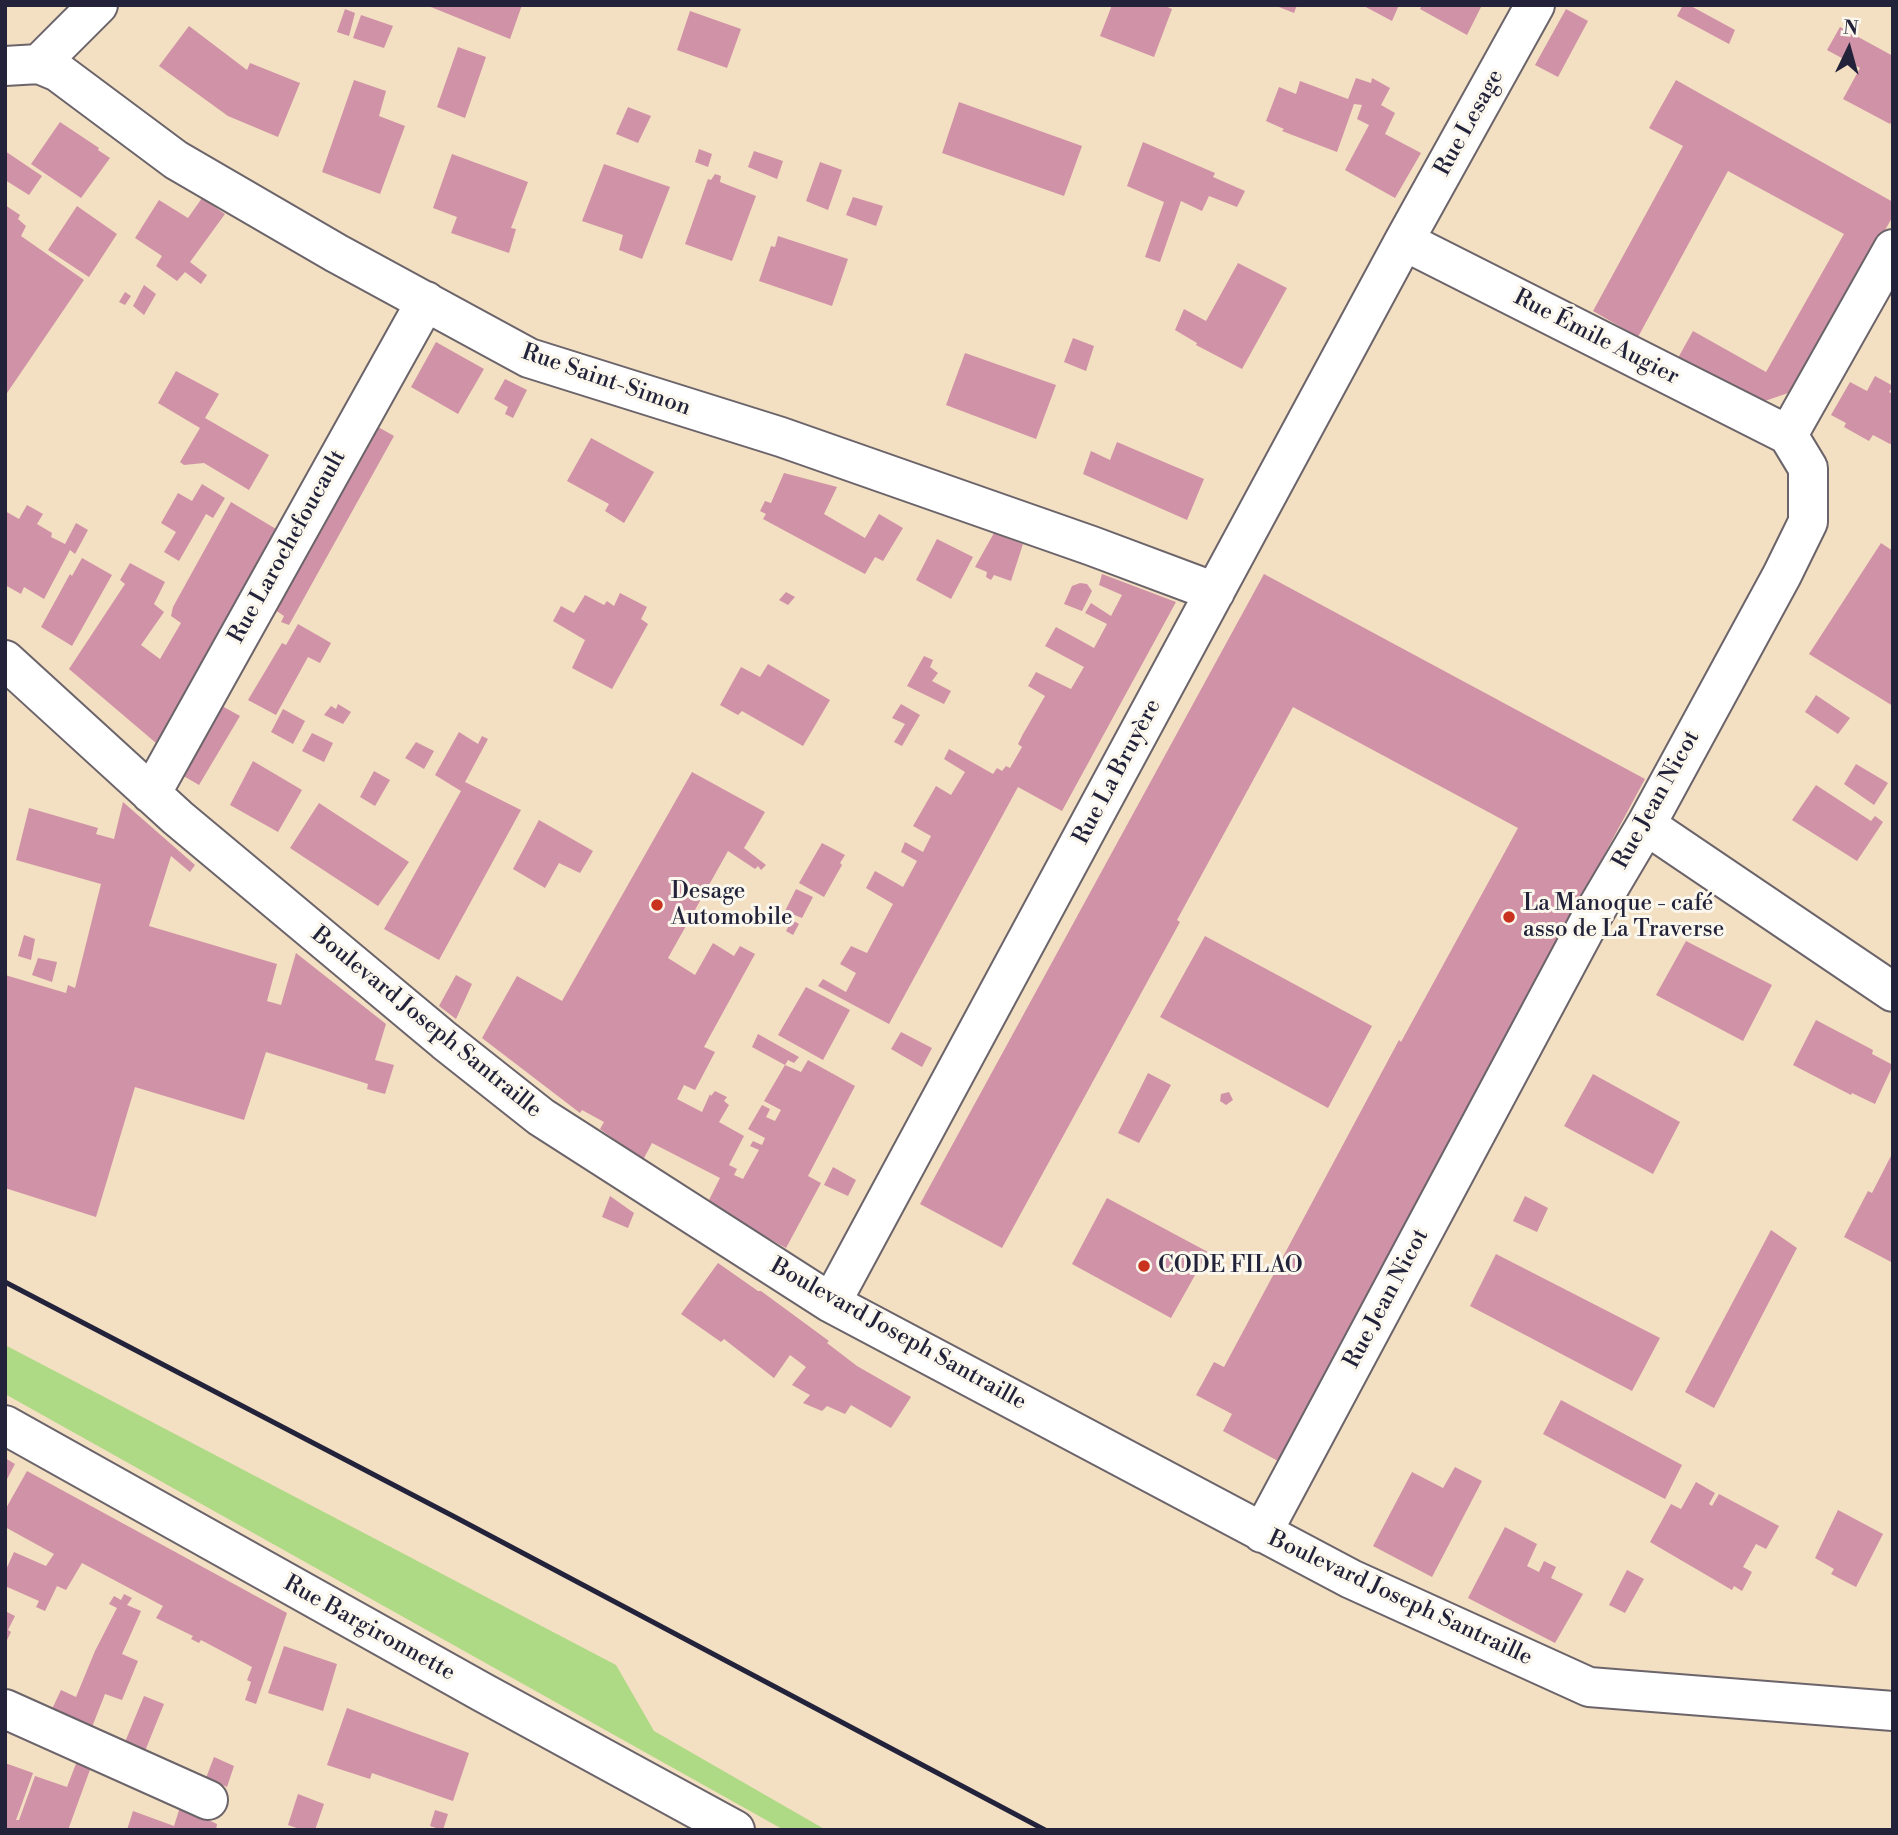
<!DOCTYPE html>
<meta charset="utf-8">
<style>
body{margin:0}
#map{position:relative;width:1898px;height:1835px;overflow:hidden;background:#f3dfc2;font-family:"Libre Bodoni",serif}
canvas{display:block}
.frame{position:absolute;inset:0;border:7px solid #22223b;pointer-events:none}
.north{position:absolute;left:1814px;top:14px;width:70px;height:70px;-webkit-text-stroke:5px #fbf7ec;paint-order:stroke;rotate:5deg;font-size:19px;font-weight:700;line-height:28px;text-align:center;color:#22223b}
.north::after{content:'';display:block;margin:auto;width:24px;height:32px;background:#22223b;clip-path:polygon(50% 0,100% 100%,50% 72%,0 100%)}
</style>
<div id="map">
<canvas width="1898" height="1835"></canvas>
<div class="frame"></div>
<div class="north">N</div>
</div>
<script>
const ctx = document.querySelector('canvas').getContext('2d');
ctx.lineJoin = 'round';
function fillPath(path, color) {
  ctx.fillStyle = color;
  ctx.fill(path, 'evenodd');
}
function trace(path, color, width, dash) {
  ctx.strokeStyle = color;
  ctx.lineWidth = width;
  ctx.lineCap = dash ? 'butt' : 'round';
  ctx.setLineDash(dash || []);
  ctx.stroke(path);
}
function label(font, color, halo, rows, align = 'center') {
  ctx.font = font + ' "Libre Bodoni",serif';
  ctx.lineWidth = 6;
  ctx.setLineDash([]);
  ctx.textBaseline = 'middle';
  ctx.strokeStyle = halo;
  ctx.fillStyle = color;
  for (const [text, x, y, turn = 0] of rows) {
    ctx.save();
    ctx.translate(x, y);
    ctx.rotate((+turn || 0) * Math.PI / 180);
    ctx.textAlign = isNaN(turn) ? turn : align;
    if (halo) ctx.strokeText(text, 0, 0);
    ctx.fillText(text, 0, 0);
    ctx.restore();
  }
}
fillPath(new Path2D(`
 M 5,1345 L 616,1665 L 654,1731 L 826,1830 L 784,1830 L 5,1394 Z`), '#aed985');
fillPath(new Path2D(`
 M 426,5 L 522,5 L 510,39 Z
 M 1112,5 L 1163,5 L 1172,9 L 1154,57 L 1100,36 Z
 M 1274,5 L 1297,5 L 1294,13 Z
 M 1362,5 L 1399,5 L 1392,21 Z
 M 1422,5 L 1482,5 L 1467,35 L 1420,9 Z
 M 1683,5 L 1689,5 L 1735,30 L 1729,44 L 1677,16 Z
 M 345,9 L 355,13 L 349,36 L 337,32 Z
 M 1566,9 L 1588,21 L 1558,77 L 1535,65 Z
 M 690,11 L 741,29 L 727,68 L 677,50 Z
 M 361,15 L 393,26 L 384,48 L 353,38 Z
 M 189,26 L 247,70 L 250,63 L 300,83 L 278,137 L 228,116 L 159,66 Z
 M 1840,27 L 1893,56 L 1893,119 L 1890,124 L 1843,99 L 1860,68 L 1827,50 Z
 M 458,47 L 486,57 L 465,118 L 437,107 Z
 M 1356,78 L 1371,83 L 1372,78 L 1390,88 L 1381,105 L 1395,113 L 1385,134 L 1421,153 L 1395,198 L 1345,170 L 1369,125 L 1357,119 L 1362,105 L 1354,104 L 1337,152 L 1282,131 L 1284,129 L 1266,121 L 1279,87 L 1296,94 L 1300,81 L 1348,99 Z
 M 354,80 L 386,91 L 379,116 L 405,126 L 380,194 L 322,172 Z
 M 1676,80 L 1893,202 L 1893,216 L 1794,391 L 1759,403 L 1678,358 L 1693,331 L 1766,372 L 1844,234 L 1728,171 L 1638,337 L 1593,311 L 1683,146 L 1649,128 Z
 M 959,102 L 1082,146 L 1064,196 L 942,153 Z
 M 628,107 L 651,116 L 638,143 L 616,134 Z
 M 60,122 L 99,148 L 98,150 L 110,158 L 81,198 L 31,164 Z
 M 1143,142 L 1215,173 L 1213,177 L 1245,191 L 1237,207 L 1209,196 L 1202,211 L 1181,201 L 1160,262 L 1145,257 L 1164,202 L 1127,186 Z
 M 699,149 L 712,154 L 708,167 L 695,162 Z
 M 5,151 L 42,176 L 29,195 L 5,180 Z
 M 754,151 L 783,161 L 777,179 L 748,167 Z
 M 452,154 L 528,182 L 511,228 L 516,229 L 509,253 L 451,233 L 457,217 L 433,208 Z
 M 820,162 L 842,170 L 828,210 L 806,201 Z
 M 604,164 L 670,187 L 642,259 L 619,250 L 623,235 L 582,221 Z
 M 715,174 L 721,176 L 720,182 L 756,196 L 732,261 L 685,244 L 708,179 L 711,180 Z
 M 853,197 L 883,206 L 876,226 L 846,215 Z
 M 202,198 L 225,214 L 190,262 L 207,275 L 201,284 L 185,272 L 177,281 L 156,266 L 162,256 L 135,238 L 159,200 L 188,218 Z
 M 5,205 L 20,215 L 18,219 L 26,226 L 21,236 L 84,280 L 7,393 L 5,391 Z
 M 77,206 L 117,234 L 89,277 L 48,250 Z
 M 778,236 L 848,259 L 832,306 L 759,281 L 771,246 L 775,247 Z
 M 1238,263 L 1287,288 L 1242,369 L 1196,345 L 1197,343 L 1175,330 L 1184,309 L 1206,321 Z
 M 144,285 L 156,294 L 144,315 L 133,306 Z
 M 125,292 L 131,296 L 125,305 L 119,302 Z
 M 1073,338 L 1094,346 L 1086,371 L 1064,362 Z
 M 436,342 L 484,369 L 458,414 L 411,387 Z
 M 965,353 L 1056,385 L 1036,439 L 946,405 Z
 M 176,371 L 219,394 L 205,418 L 269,455 L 249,490 L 204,463 L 184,465 L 180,462 L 200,428 L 158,403 Z
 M 1875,376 L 1893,386 L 1889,392 L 1893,394 L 1893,443 L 1890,444 L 1873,435 L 1869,441 L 1844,427 L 1846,423 L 1831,415 L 1850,382 L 1867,391 Z
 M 505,379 L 527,390 L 513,418 L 505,414 L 508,407 L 494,399 Z
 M 371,423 L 394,436 L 289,625 L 281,622 L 284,616 L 268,605 Z
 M 591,438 L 654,472 L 624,523 L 605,511 L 609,504 L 567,481 Z
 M 1117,442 L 1204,479 L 1187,520 L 1083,474 L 1091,451 L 1110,460 Z
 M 784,473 L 837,487 L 824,514 L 865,538 L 879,514 L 903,528 L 883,561 L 875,557 L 865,574 L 763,519 L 766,514 L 760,511 L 765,501 L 771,503 Z
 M 202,484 L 225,498 L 213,518 L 206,514 L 179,561 L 164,552 L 176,532 L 161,523 L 178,493 L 192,501 Z
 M 231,502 L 281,532 L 182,706 L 156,743 L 69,669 L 125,584 L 120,580 L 130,563 L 165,582 L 154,604 L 164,612 L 141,645 L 160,659 L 181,623 L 171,616 L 173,607 Z
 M 27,505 L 43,514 L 37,524 L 52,533 L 51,537 L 65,544 L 76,523 L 88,530 L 75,554 L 70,550 L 44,599 L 24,587 L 21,594 L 5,585 L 5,511 L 19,519 Z
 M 994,533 L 1023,544 L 1011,581 L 994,575 L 991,580 L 986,577 L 987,572 L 975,567 Z
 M 937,539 L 973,557 L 951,599 L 916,580 Z
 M 1881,543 L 1893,551 L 1893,706 L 1809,654 Z
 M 82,558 L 112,575 L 72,646 L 41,627 L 70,574 L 72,576 Z
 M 1102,574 L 1176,602 L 1062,811 L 1018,787 L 889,1024 L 818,986 L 823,979 L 846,992 L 856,973 L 840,964 L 851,946 L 867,953 L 893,904 L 866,888 L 875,871 L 903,887 L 917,861 L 901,852 L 905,842 L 923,852 L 931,836 L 913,826 L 936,786 L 951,795 L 965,772 L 944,759 L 949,749 L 993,774 L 997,768 L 1002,771 L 1006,766 L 1010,768 L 1022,747 L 1018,744 L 1023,734 L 1045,696 L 1028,686 L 1036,672 L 1071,689 L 1084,667 L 1045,646 L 1056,627 L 1094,648 L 1107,624 L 1085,613 L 1091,603 L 1111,616 L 1122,595 L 1099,585 Z
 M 1264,574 L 1645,779 L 1480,1085 L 1483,1087 L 1278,1461 L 1223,1431 L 1232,1414 L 1196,1395 L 1214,1362 L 1224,1367 L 1399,1040 L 1401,1042 L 1518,828 L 1293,707 L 1177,920 L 1180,922 L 1002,1248 L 920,1204 Z
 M 1080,583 L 1087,584 L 1092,591 L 1082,611 L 1064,604 L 1072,586 Z
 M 786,592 L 795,597 L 788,605 L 779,600 Z
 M 620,593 L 647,607 L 641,619 L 648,624 L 612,689 L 572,668 L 585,640 L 553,621 L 561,606 L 574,613 L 585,595 L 604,605 L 607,601 L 614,606 Z
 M 298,624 L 331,643 L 320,663 L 308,657 L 276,715 L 248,700 L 282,643 L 286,645 Z
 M 924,656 L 933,660 L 930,667 L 938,673 L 932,681 L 951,691 L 944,704 L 907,686 Z
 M 768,664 L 830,700 L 803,746 L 742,711 L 738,715 L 720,705 L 741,667 L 760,677 Z
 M 1816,695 L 1850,718 L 1838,734 L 1805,712 Z
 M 215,702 L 240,716 L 199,785 L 175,771 Z
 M 338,704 L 351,712 L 343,724 L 324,715 L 331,706 L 336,709 Z
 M 901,704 L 920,715 L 902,746 L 894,742 L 905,724 L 892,718 Z
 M 283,709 L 305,721 L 293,744 L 271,732 Z
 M 459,732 L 478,744 L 482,736 L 488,739 L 465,782 L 521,810 L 439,960 L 384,929 L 461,791 L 435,775 Z
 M 312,733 L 333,743 L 324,762 L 302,751 Z
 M 416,742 L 434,751 L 424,769 L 405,758 Z
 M 253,761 L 302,790 L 278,832 L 230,805 Z
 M 1856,764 L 1888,783 L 1874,805 L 1844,784 Z
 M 374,771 L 390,780 L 375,806 L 360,797 Z
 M 692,772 L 765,812 L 744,848 L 766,865 L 761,870 L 758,866 L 755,869 L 728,851 L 668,958 L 695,975 L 713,943 L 734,956 L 740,946 L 755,954 L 704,1047 L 715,1052 L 695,1090 L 684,1085 L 677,1099 L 702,1112 L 710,1094 L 711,1096 L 715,1091 L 727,1097 L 724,1101 L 729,1105 L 719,1122 L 744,1136 L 729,1165 L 737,1169 L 734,1175 L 743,1179 L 759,1150 L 750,1146 L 753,1141 L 762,1145 L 765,1138 L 748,1129 L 762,1105 L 770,1109 L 766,1117 L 775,1121 L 781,1110 L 764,1101 L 785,1065 L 752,1047 L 758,1034 L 799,1057 L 794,1063 L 788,1060 L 785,1065 L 801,1072 L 808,1060 L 855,1086 L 808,1176 L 821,1183 L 786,1248 L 707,1204 L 720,1178 L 652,1143 L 643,1160 L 600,1129 L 604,1122 L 582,1110 L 580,1113 L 482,1038 L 517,976 L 562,1001 Z
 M 1816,785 L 1871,821 L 1875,816 L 1883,822 L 1857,861 L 1792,820 Z
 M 123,802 L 195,865 L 190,872 L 171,856 L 149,926 L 277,964 L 267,1001 L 281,1005 L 296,953 L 386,1024 L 375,1060 L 394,1065 L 385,1094 L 367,1089 L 368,1084 L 266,1052 L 244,1120 L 135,1087 L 96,1217 L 5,1188 L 5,975 L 66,993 L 68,985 L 75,988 L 101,884 L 16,860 L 29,808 L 98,828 L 96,834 L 114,839 Z
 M 319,803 L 409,862 L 378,906 L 290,848 Z
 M 539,820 L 593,851 L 580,873 L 559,863 L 545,888 L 513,869 Z
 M 822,843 L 845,855 L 840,863 L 842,865 L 824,897 L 799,883 Z
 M 796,889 L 813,897 L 802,918 L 785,911 Z
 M 792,920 L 799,924 L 793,935 L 786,931 Z
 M 24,935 L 35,939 L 31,960 L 18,956 Z
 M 1205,936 L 1372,1026 L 1328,1108 L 1160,1017 Z
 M 1686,941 L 1772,985 L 1743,1041 L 1656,995 Z
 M 38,958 L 57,962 L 52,982 L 32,975 Z
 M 456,975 L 472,984 L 456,1019 L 439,1006 Z
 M 806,987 L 850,1010 L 823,1060 L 778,1035 Z
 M 1816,1020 L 1873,1050 L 1872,1054 L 1893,1065 L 1875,1104 L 1852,1093 L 1851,1095 L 1793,1065 Z
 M 901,1032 L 932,1048 L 922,1067 L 891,1049 Z
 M 1148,1073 L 1171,1085 L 1139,1143 L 1118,1133 Z
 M 1593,1074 L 1680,1122 L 1653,1174 L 1564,1126 Z
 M 1229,1092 L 1233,1100 L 1226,1105 L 1220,1101 L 1221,1094 Z
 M 1893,1152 L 1893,1263 L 1844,1237 L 1868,1191 L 1872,1193 Z
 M 833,1167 L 856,1180 L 848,1196 L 824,1185 Z
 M 610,1196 L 634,1213 L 628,1228 L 602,1217 Z
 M 1525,1196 L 1548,1208 L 1537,1232 L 1513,1221 Z
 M 1107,1198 L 1208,1252 L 1171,1318 L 1072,1264 Z
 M 1771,1230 L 1797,1248 L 1714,1408 L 1685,1392 Z
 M 1496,1254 L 1660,1338 L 1632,1391 L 1470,1306 Z
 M 718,1263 L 758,1291 L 761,1291 L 829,1341 L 827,1343 L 857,1366 L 911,1397 L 891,1428 L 851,1405 L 845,1414 L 827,1406 L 822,1411 L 803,1403 L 810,1395 L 792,1385 L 806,1367 L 790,1355 L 774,1378 L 724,1339 L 721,1342 L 681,1314 Z
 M 1561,1400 L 1682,1465 L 1665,1499 L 1543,1434 Z
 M 5,1458 L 15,1464 L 5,1483 Z
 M 1455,1467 L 1482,1481 L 1432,1577 L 1373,1546 L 1412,1472 L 1443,1488 Z
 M 27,1471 L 287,1613 L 256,1704 L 245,1700 L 251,1682 L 247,1680 L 252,1667 L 201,1640 L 199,1643 L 191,1639 L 193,1636 L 156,1618 L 163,1606 L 82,1563 L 66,1590 L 57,1586 L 45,1611 L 36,1607 L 39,1601 L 5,1586 L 5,1572 L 14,1552 L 46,1566 L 54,1554 L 5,1527 L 5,1510 Z
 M 1696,1482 L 1715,1493 L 1709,1504 L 1712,1506 L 1719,1494 L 1779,1526 L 1766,1549 L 1756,1544 L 1743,1567 L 1752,1572 L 1742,1591 L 1734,1586 L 1732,1590 L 1650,1542 L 1671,1504 L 1681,1509 Z
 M 1838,1510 L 1883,1534 L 1856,1587 L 1831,1574 L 1834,1569 L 1815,1558 Z
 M 1505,1527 L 1537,1544 L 1527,1566 L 1539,1572 L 1544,1561 L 1556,1567 L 1551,1578 L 1583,1594 L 1555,1643 L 1468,1598 Z
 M 1627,1570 L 1644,1579 L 1625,1613 L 1609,1605 Z
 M 124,1594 L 132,1598 L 127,1605 L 141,1611 L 122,1654 L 138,1661 L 122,1700 L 105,1694 L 92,1727 L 52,1709 L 61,1690 L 76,1697 L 95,1651 L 117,1608 L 109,1604 L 114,1596 L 121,1600 Z
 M 5,1611 L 15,1616 L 8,1630 L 11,1632 L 5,1644 Z
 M 284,1646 L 337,1664 L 323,1711 L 268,1693 Z
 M 144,1696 L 164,1704 L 145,1751 L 125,1742 Z
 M 347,1708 L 469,1753 L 453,1801 L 372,1773 L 370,1779 L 327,1765 Z
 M 214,1757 L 234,1766 L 227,1787 L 206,1778 Z
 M 77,1761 L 91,1767 L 68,1830 L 32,1830 L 27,1828 L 26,1830 L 5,1830 L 5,1763 L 33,1773 L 16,1820 L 19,1820 L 35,1776 L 67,1787 Z
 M 298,1794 L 324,1804 L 315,1830 L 302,1830 L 288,1825 Z
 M 180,1807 L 217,1824 L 216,1830 L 127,1830 L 133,1811 L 174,1826 Z
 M 435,1810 L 448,1814 L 443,1830 L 435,1830 L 436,1828 L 430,1826 Z`), '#d092a6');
const minor = new Path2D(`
 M 39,64 L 98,5
 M 5,66 L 39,64 L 58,72 L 176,160 L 336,253 L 529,358 L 781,437 L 1092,546 L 1215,592
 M 1404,241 L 1788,435
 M 1788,435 L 1893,249
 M 5,660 L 178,818 L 445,1041 L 541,1117 L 831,1303 L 1351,1579 L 1589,1687 L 1893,1711
 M 151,794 L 426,301
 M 1646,825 L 1893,992
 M 831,1303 L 1404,241 L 1535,5
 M 5,1425 L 482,1692 L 735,1830
 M 1262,1533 L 1591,918 L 1646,825 L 1782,575 L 1808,522 L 1808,468 L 1788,435
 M 5,1709 L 208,1800`);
trace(minor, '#6b646a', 42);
trace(minor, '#fff', 38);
trace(new Path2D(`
 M 5,1282 L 453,1516 L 1045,1830`), '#22223b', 5);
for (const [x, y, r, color] of [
 [657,905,7,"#c8321e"],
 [1509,917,7,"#c8321e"],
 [1144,1266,7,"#c8321e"]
]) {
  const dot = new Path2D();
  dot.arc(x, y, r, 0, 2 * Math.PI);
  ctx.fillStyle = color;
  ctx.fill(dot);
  trace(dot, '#fbf7ec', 2.5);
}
label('23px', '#22223b', '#fbf7ec', [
 ["Rue Lesage",1470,123,-61],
 ["Rue Émile Augier",1596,338,27],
 ["Rue Saint-Simon",606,381,19],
 ["Rue Larochefoucault",288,547,-61],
 ["Rue La Bruyère",1118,772,-62],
 ["Rue Jean Nicot",1657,800,-61],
 ["Boulevard Joseph Santraille",426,1023,39],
 ["Rue Jean Nicot",1387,1299,-62],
 ["Boulevard Joseph Santraille",898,1335,29],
 ["Boulevard Joseph Santraille",1400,1599,25],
 ["Rue Bargironnette",369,1629,29]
]);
label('23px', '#22223b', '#fbf7ec', [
 ["Desage",671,892],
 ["Automobile",671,918],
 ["La Manoque - café",1523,904],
 ["asso de La Traverse",1523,930],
 ["CODE FILAO",1158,1266]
], 'left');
</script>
